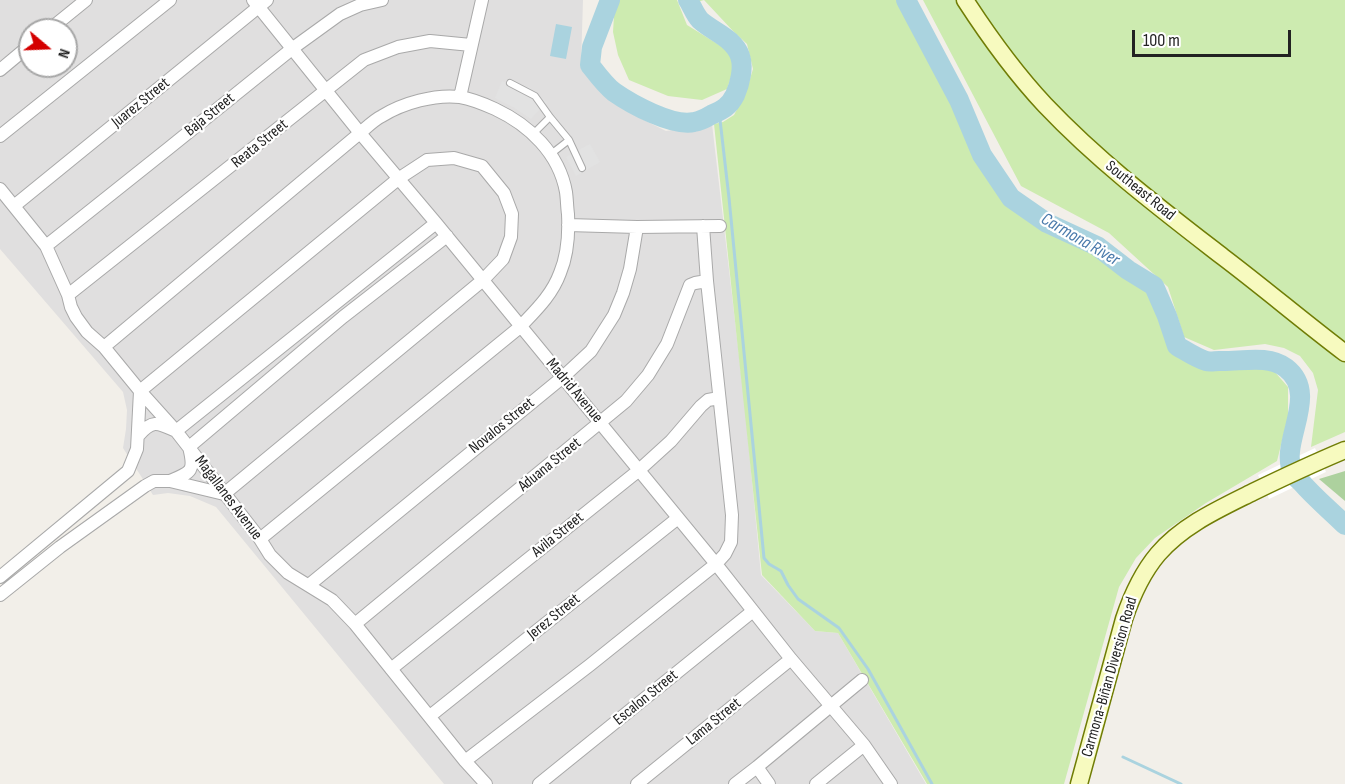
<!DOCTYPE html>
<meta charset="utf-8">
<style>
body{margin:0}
#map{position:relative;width:1345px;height:784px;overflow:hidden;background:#f2efe9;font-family:"Sofia Sans Condensed",sans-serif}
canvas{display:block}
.north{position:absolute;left:18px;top:18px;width:60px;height:60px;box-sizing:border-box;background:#fff;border:2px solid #a7a7a7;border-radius:50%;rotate:109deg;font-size:16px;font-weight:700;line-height:24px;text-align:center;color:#222}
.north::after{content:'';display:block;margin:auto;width:21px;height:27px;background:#d40000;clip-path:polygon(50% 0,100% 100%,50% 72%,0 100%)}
.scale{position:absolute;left:1132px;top:30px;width:159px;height:27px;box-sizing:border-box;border:3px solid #222;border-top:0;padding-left:8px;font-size:18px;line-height:21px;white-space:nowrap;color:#222;-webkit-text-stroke:4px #fff;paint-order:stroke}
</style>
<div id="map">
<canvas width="1345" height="784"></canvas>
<div class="north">N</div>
<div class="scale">100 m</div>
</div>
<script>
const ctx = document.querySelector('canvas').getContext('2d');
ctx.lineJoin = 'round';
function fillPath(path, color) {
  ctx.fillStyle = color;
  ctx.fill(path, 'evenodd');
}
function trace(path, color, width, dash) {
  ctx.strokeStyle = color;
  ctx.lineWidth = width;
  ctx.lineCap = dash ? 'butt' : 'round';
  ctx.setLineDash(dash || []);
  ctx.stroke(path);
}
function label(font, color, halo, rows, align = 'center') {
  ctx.font = font + ' "Sofia Sans Condensed",sans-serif';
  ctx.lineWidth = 4.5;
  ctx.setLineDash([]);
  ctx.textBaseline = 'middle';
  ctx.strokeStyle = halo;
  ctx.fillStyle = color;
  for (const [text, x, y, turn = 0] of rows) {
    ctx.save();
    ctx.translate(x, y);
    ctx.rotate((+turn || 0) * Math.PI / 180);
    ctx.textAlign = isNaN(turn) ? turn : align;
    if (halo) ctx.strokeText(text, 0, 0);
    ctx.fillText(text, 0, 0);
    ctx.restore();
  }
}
fillPath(new Path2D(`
 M 0,0 L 583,0 L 581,64 L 634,115 L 666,131 L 712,124 L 745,407 L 761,575 L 815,631 L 838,633 L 926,784 L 444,784 L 216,507 L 190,496 L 168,493 L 153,495 L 123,448 L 126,429 L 127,410 L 123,392 L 0,249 ZM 30,30 L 66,30 L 66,66 L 30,66 Z`), '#e0dfdf');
fillPath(new Path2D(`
 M 615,0 L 677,0 L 687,25 L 729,51 L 734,68 L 727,89 L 702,100 L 668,96 L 629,80 L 618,55 L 613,32 Z
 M 696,0 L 898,0 L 945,89 L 972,151 L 1001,196 L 1040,226 L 1087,249 L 1149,291 L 1173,351 L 1202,369 L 1220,371 L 1253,367 L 1274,371 L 1288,387 L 1288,417 L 1277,461 L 1206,503 L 1155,538 L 1136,558 L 1119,587 L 1064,784 L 927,784 L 838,633 L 815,631 L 762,575 L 714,124 L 723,122 L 734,115 L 746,92 L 753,69 L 747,44 L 733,31 L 704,0 L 697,2 Z
 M 923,0 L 1345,0 L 1345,432 L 1311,447 L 1318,390 L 1313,373 L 1300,356 L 1284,348 L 1265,344 L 1214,350 L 1184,337 L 1168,287 L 1109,233 L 1021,186 Z`), '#cdebb0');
fillPath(new Path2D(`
 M 1345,471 L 1345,501 L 1319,479 Z`), '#add19e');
fillPath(new Path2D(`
 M 502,81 L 512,85 L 524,92 L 528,86 L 547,102 L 531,119 L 513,107 L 495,98 Z
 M 590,144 L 600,162 L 576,176 L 566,157 Z`), '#e2e2e2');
fillPath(new Path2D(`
 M 556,24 L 572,27 L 566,59 L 550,56 Z`), '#aad3df');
fillPath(new Path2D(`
 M 1315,448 L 1326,472 L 1269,499 L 1258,475 Z`), '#fff');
trace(new Path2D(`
 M 719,111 L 729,198 L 764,558 L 769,564 L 781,571 L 788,585 L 798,599 L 839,628 L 868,669 L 932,784
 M 1123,757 L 1181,784`), '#aad3df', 3);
trace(new Path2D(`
 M 610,0 L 592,47 L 590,65 C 597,74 605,85 614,92 C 631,104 673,127 694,122 C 700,121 706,118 711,115 C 722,110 729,107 735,95 C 740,84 744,67 740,56 C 734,38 713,32 700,20 C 695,15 692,6 688,0
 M 906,0 L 959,100 L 982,155 L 1011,198 L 1047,223 L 1097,246 L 1128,270 L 1154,286 L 1167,316 L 1177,346 C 1186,351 1196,358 1206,361 C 1210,362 1215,361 1219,361 C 1240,362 1268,354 1286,368 C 1321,395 1278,443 1293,473 C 1295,477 1299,480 1302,483 C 1315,498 1331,511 1345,525`), '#aad3df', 20);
const lane = new Path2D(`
 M 510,83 L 535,96 L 550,117
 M 534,133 L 550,117 L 569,140 L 551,154
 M 569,140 L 582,168`);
const street = new Path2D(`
 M 253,0 L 360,133 L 436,223 L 716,564 L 791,659 L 864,745 L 891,784
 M 49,30 L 86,0
 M 0,70 L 30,45
 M 460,97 L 482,0
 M 0,136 L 170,0
 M 0,189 L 46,246 L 68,295 L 71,307 L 76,317 L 87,332 L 104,347 L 140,391 L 176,431 L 260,539 L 270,555 L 288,573 L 332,600 L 355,624 L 465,761 L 486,784
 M 14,206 L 267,0
 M 568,225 L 637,227 L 720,226
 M 46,246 L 169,148 L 293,48 L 340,14 L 360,5 L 382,0
 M 68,295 L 364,60 L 398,47 L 430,41 L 471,45
 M 104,347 L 360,133 C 367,127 374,120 382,116 C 403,103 435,94 460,97 C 472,99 484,104 495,109 C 529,125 559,153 566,192 C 567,199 567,207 568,214 C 569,234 568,254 560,273 C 552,295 536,310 520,327 L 260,539
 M 139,435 C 153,419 158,423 176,431 L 436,223
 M 170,481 C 192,472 195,471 189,447 L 343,317 L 447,236
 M 0,577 L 128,471 L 137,449 L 140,391 L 398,179 L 427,160 L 454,158 L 482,166 L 504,193 L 512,214 L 511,237 L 503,259 L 483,280 L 224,494 L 170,481 L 154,481 L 145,486 L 60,547 L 0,595
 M 309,585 L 563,377 L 591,351 L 614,315 L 623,293 L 630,269 L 637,227
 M 355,624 L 626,401 L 648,375 L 667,344 L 690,285 L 695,283 L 707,281
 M 391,669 L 638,471 L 671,441 L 701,406 L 708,400 L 719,398
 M 430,716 L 678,518
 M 465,761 L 590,665 L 716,564 L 725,554 L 731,542 L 732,515 L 707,281 L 703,226
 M 757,767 L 769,784
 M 539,784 L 753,611
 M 637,784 L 791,659
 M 735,784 L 757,767 L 862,680
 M 816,784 L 864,745`);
const secondary = new Path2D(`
 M 965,0 C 989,37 1015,73 1045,105 C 1099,162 1161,209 1223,257 C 1264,288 1304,322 1345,353
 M 1079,784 L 1124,619 C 1132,595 1142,573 1158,554 C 1183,525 1219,509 1253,492 C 1284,477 1314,463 1345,450`);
trace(lane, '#a9a9a9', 8);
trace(street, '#a9a9a9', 14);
trace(secondary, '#707d05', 19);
trace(lane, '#fff', 6);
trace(street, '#fff', 12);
trace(secondary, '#f7fabf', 16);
label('16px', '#222', '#fff', [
 ["Juarez Street",141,103,-39],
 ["Baja Street",210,115,-39],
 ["Reata Street",260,144,-39],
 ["Southeast Road",1140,191,39],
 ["Madrid Avenue",574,391,50],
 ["Novalos Street",502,426,-39],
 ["Aduana Street",550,465,-39],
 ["Magallanes Avenue",228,498,53],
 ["Avila Street",558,535,-39],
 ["Jerez Street",554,617,-39],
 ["Carmona-Biñan Diversion Road",1110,677,-74],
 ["Escalon Street",646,698,-39],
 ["Lama Street",714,722,-39]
]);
label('italic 18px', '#4a7aab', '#fff', [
 ["Carmona River",1080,240,30]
]);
</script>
